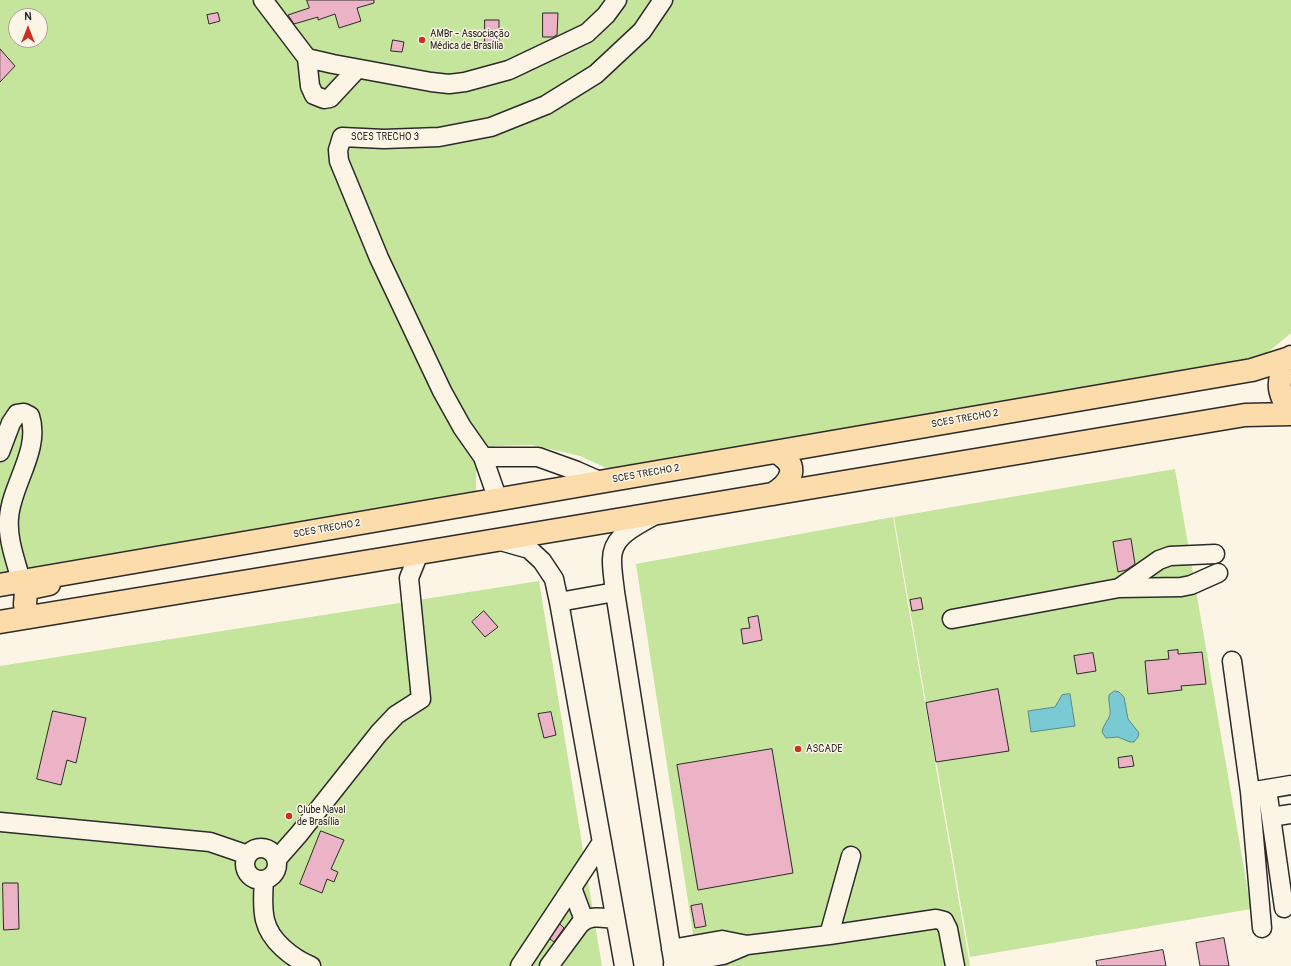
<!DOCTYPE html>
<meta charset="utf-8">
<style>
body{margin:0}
#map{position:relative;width:1291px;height:966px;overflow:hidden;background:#fcf5e5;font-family:Pangolin,sans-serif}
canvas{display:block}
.north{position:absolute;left:8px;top:8px;width:40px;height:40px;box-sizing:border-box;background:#fcf5e5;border:1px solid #a8a49b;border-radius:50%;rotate:0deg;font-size:11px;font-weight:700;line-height:16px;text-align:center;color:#2b2b2b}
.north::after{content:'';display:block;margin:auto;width:14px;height:18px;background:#c8321e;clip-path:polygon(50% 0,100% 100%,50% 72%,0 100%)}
</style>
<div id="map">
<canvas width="1291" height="966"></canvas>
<div class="north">N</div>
</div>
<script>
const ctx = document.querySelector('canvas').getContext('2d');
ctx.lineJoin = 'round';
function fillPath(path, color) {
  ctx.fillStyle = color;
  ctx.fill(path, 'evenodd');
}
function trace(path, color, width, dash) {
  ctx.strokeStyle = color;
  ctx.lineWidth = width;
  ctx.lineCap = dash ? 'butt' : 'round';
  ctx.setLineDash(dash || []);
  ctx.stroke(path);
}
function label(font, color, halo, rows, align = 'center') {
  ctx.font = font + ' Pangolin,sans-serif';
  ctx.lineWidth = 3;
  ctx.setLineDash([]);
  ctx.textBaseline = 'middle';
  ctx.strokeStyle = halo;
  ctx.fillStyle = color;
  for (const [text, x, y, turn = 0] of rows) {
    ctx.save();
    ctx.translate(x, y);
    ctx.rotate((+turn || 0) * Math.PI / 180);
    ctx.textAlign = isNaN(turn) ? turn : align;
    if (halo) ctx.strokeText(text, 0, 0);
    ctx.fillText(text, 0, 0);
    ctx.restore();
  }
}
fillPath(new Path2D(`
 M 0,0 L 1291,0 L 1291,333 L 1261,358 L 613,471 L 580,456 L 532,445 L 494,446 L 476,472 L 476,492 L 267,530 L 0,575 ZM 16,16 L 40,16 L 40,40 L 16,40 Z
 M 1175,469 L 1251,909 L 970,957 L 894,517 Z
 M 893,517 L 970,966 L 698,966 L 636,564 Z
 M 539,581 L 602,966 L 0,966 L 0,666 Z`), '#c5e49c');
const water = new Path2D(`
 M 1115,691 L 1119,692 L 1124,697 L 1128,719 L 1139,733 L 1138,737 L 1134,742 L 1130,742 L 1118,737 L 1106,738 L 1102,732 C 1103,725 1108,721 1110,715 C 1111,709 1108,702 1109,695 Z
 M 1070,694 L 1075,726 L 1031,732 L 1028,711 L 1055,707 L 1062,695 Z`);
fillPath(water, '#7acad3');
trace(water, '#5a8a90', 1);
const building = new Path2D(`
 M 307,0 L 374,0 L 374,3 L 357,8 L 361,21 L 339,28 L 335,14 L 318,20 L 318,17 L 294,24 L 288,15 L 309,8 Z
 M 218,13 L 220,21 L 209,24 L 207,15 Z
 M 543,13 L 558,13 L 557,35 L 553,37 L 543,37 Z
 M 485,20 L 499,20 L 499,44 L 485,44 Z
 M 393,40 L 404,42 L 402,52 L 391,51 Z
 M 0,49 L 15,66 L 0,82 Z
 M 1131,539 L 1135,564 L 1126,570 L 1118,572 L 1113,542 Z
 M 921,598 L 923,609 L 912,611 L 910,600 Z
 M 484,611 L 498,627 L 485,637 L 472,622 Z
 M 758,616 L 762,640 L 743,644 L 741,629 L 750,628 L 748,618 Z
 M 1178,650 L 1178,654 L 1202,652 L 1206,684 L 1181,686 L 1182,690 L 1148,694 L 1145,661 L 1169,659 L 1168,651 Z
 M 1093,653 L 1096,671 L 1077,674 L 1074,656 Z
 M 998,689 L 1009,751 L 936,762 L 926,703 Z
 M 53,711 L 86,718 L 76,763 L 67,760 L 61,785 L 37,779 Z
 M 551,712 L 556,735 L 544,738 L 538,714 Z
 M 772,749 L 793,873 L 698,890 L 677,765 Z
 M 1132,756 L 1134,766 L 1119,768 L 1118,758 Z
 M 321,831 L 344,840 L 331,869 L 338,872 L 334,882 L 327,879 L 322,893 L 300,884 Z
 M 3,883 L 18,883 L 19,929 L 4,930 Z
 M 702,904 L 706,926 L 695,928 L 691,906 Z
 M 560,924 L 564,928 L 554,942 L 550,939 Z
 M 1224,938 L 1229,966 L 1200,966 L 1196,943 Z
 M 1163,950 L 1166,966 L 1097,966 L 1096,961 Z`);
fillPath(building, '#ecb3c7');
trace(building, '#2b2b2b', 1);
const minor = new Path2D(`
 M 263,0 L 307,58 L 310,86 L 314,95 L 324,99 L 330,98 L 357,69
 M 307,58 L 333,64 L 431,82 L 449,84 L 465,82 L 509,70 L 587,33 L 606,15 L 617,0
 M 0,452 L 11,423 L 17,414 L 24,413 L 30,416 C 41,450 11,485 9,518 C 7,539 16,561 21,581
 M 483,457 L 538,457 L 577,471 L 602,482
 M 498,500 L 483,457 L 462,427 L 442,391 L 379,258 L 339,161 L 338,150 L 342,137 L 384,139 L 439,137 L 491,127 L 546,105 L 596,74 L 642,31 L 663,0
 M 653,516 C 635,527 611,536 612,561 C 612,571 614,582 615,592 L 674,966
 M 497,540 L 529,549 L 542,561 L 554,579 L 559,602 L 624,966
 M 1119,588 L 1159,560 L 1170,556 L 1215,554
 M 559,602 L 615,592
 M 952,619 L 1119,588 L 1181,587 L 1191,585 L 1218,573
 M 1232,661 L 1250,792 L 1262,928
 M 1267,789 L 1284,908
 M 1255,791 L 1291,785
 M 1271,817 L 1291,814
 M 0,822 L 210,842 L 248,855
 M245 864a16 16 0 1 1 32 0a16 16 0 1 1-32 0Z
 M 277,859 L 299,834 L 379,733 L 396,715 L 421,699 L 409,578 L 419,553
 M 264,880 C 263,893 262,907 265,920 C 270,941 292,958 311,966
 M 572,888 L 584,920
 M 829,935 L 851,856
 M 671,949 L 722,940 L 747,945
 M 673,964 L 723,955 L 747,945 L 829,935 L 936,919 L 944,921 L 948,929 L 955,966
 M 520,966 L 602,842
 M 549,966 L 580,924 C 590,914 602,918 615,919`);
const major = new Path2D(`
 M 1291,357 C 1275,382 1277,389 1291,414
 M 773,494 C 793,481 800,465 776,452
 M 0,585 L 1252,370 L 1290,358
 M 27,617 L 25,604 L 26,592 L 30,588 L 49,584
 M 0,622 L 419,553 L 1245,415 L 1291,414`);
trace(minor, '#2b2b2b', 21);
trace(major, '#2b2b2b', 25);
trace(minor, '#fcf5e5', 18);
trace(major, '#fddcac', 22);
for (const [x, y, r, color] of [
 [422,40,4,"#c8321e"],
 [798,749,4,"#c8321e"],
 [289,816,4,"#c8321e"]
]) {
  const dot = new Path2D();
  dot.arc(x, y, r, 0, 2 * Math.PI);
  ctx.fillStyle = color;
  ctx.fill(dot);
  trace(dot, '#fcf5e5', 1.5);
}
label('10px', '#2b2b2b', '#fcf5e5', [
 ["AMBr - Associação",430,34],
 ["Médica de Brasília",430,46],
 ["ASCADE",806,749],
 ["Clube Naval",297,810],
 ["de Brasília",297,822]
], 'left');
label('10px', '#2b2b2b', '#fcf5e5', [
 ["SCES TRECHO 3",385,137],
 ["SCES TRECHO 2",965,419,-10],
 ["SCES TRECHO 2",646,474,-10],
 ["SCES TRECHO 2",327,529,-10]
]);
</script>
